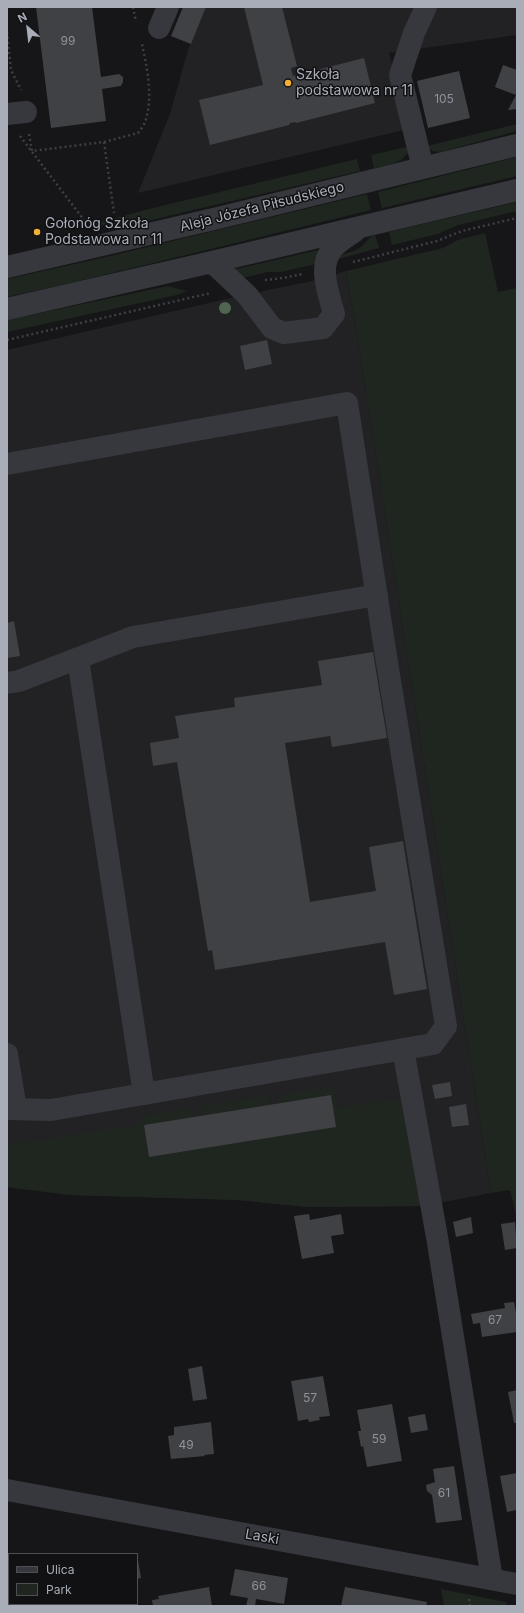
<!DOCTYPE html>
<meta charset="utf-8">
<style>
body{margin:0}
#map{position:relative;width:524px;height:1613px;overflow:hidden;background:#161618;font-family:Inter,sans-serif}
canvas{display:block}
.frame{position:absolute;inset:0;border:8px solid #a8adb8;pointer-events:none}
.legend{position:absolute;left:8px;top:1553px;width:130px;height:52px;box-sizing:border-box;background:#111113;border:1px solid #4d4f55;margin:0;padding:5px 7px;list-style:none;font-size:12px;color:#a8adb8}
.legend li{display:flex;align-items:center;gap:8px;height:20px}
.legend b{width:20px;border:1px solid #4d4f55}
.north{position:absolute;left:8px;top:8px;width:40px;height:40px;-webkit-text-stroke:3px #111113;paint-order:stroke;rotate:332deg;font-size:11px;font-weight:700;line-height:16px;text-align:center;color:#a8adb8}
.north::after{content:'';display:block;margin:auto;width:14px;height:18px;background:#a8adb8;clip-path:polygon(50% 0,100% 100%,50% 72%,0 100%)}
</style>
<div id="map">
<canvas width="524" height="1613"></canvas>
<div class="frame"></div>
<ul class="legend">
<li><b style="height:5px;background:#37383d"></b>Ulica</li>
<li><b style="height:11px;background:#1e261f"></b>Park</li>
</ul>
<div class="north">N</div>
</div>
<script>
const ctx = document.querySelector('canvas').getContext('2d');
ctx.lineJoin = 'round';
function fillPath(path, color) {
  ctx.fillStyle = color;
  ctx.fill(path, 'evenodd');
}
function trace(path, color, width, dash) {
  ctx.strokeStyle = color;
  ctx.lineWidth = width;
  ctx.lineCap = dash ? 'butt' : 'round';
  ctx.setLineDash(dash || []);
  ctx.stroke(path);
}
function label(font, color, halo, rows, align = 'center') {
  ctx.font = font + ' Inter,sans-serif';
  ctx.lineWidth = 3;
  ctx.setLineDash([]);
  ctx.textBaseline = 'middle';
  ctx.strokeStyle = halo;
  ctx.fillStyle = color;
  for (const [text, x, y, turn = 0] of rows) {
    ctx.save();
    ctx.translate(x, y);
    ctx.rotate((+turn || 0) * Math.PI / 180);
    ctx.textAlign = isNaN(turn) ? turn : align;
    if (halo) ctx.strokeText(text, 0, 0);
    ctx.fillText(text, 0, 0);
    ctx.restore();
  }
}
fillPath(new Path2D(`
 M 206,7 L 517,7 L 517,35 L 389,53 L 408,129 L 138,193 L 170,114 L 188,50 Z
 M 346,271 L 359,347 L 491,1193 L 423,1206 L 308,1207 L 238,1200 L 70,1195 L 7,1187 L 7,350 L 239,296 L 317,280 Z`), '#222225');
fillPath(new Path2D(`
 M 517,124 L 517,131 L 441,152 L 432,151 L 427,146 Z
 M 411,146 C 406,163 390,164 374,168 L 371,155 Z
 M 517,157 L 517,176 L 382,208 L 378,192 Z
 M 357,159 L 360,171 L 134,224 L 85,226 L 153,208 Z
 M 367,194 L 371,210 L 75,282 L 7,297 L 7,279 L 102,258 Z
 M 517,202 L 517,211 L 458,225 L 438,234 L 392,245 L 389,232 Z
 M 485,233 L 498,292 L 517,288 L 517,1218 L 510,1190 L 491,1193 L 359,347 L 346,271 L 443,248 L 458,240 Z
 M 375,235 L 379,248 L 334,260 C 343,252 349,254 358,249 C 365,245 367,238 375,235 Z
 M 323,249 L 320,263 L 281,272 L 267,272 L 239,279 L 232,270 Z
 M 168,286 L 187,291 L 177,295 L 7,332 L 7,320 Z
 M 329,1087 L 334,1090 L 337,1108 L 404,1098 L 423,1206 L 308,1207 L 238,1200 L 70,1195 L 7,1187 L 7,1145 L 139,1124 L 145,1116 L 192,1109 L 193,1117 L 144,1125 L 149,1157 L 335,1127 L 331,1095 L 281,1103 L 280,1094 Z
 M 269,1096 L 270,1104 L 204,1115 L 202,1107 Z
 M 441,1589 L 506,1602 L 507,1606 L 444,1606 Z`), '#1e261f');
fillPath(new Path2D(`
 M 36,7 L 92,7 L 101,77 L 119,74 L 123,77 L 123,82 L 121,86 L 102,89 L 106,121 L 51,128 Z
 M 183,7 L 206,7 L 191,44 L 171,36 Z
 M 244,7 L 282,7 L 297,66 L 291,68 L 293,76 L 364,58 L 375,103 L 296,123 L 295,122 L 290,123 L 289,125 L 210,145 L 199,100 L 263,85 Z
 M 503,65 L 517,70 L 517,109 L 508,110 L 516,95 L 495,87 Z
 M 459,71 L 470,118 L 428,128 L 417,81 Z
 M 267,340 L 272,364 L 245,370 L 240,346 Z
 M 14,621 L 20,656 L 7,658 L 7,623 Z
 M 373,652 L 387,738 L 332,747 L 330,736 L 285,743 L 310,902 L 376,891 L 369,847 L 403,841 L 427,989 L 394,995 L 385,942 L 215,970 L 212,950 L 208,951 L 177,762 L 153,766 L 150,743 L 179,738 L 175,716 L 235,707 L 234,698 L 322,685 L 318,661 Z
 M 450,1082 L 452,1096 L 435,1099 L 432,1085 Z
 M 331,1095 L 336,1127 L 149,1157 L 144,1125 Z
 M 466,1104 L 469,1125 L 452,1127 L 449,1107 Z
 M 309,1214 L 310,1220 L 341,1214 L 344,1234 L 331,1236 L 334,1253 L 302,1259 L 294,1216 Z
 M 471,1217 L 473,1233 L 456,1237 L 453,1222 Z
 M 515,1222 L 517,1248 L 505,1250 L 501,1224 Z
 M 514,1302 L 517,1318 L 517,1332 L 482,1337 L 480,1323 L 473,1324 L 471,1314 L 505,1308 L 504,1303 Z
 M 202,1366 L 207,1399 L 193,1401 L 188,1369 Z
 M 323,1376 L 330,1416 L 319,1417 L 320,1420 L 309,1422 L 308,1419 L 298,1421 L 291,1381 Z
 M 517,1390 L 517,1423 L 514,1423 L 508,1392 Z
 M 392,1404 L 402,1461 L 367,1467 L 363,1446 L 361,1447 L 358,1431 L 361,1431 L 357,1410 Z
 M 425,1414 L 428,1430 L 411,1433 L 408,1417 Z
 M 211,1422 L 214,1454 L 204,1455 L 205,1456 L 171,1459 L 168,1436 L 174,1435 L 174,1427 Z
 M 454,1466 L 462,1520 L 436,1523 L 432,1495 L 427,1491 L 426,1485 L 435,1482 L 433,1469 Z
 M 517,1473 L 517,1510 L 507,1512 L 500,1476 Z
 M 137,1554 L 141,1578 L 137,1579 Z
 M 235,1569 L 288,1578 L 284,1604 L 256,1599 L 255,1606 L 246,1606 L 248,1598 L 230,1595 Z
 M 209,1587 L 212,1606 L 153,1606 L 152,1600 L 159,1599 L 158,1596 Z
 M 345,1587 L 427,1602 L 426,1606 L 341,1606 Z`), '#404145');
trace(new Path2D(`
 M 133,7 L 136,22
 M 7,32 L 11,70 L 21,90
 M 29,134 L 32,151 L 104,142 L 114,213
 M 20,136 L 84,220
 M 104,142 L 138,133 C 141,129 145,124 146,119 C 153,96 147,67 142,44
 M 353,262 L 437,241 L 462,231 L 517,218
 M 265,280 L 283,278 L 303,274
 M 7,340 L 211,293
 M 469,1599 L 470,1606`), '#3d3f44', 2.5, [2, 3]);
trace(new Path2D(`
 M 159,28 L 168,7
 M 7,114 L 26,112
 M 423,168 L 400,75 L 414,33 L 426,7
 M 212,262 L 247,295 L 272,328 L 284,333 L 323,328 L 334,314 C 329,294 317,266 333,248 C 339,241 348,236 355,231
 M 7,267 L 218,218 L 517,145
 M 7,309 L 212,262 L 517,190
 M 7,464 L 347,403 L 385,650 L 446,1026 L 433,1044 L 51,1110 L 7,1109
 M 78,659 L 144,1094
 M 7,683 L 19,681 L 133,637 L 377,595
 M 403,1049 L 437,1237 L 492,1579
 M 7,1054 L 16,1109
 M 7,1490 L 517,1584`), '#37383d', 22);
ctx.fillStyle = '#506452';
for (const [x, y] of [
 [225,308]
]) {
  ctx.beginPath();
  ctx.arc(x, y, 6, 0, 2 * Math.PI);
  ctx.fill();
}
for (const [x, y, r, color] of [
 [288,83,4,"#f2b134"],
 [37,232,4,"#f2b134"]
]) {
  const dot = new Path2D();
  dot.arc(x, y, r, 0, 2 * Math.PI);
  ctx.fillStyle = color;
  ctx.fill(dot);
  trace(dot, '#111113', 1.5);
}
label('12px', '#8e929b', null, [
 ["99",68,41],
 ["105",444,99],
 ["67",495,1320],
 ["57",310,1398],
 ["59",379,1439],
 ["49",186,1445],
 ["61",444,1493],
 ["66",259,1586]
]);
label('14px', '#a8adb8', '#111113', [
 ["Szkoła",296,75],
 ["podstawowa nr 11",296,91],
 ["Gołonóg Szkoła",45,224],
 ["Podstawowa nr 11",45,240]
], 'left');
label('14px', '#a8adb8', '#111113', [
 ["Aleja Józefa Piłsudskiego",262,207,-14],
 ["Laski",262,1537,10]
]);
</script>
